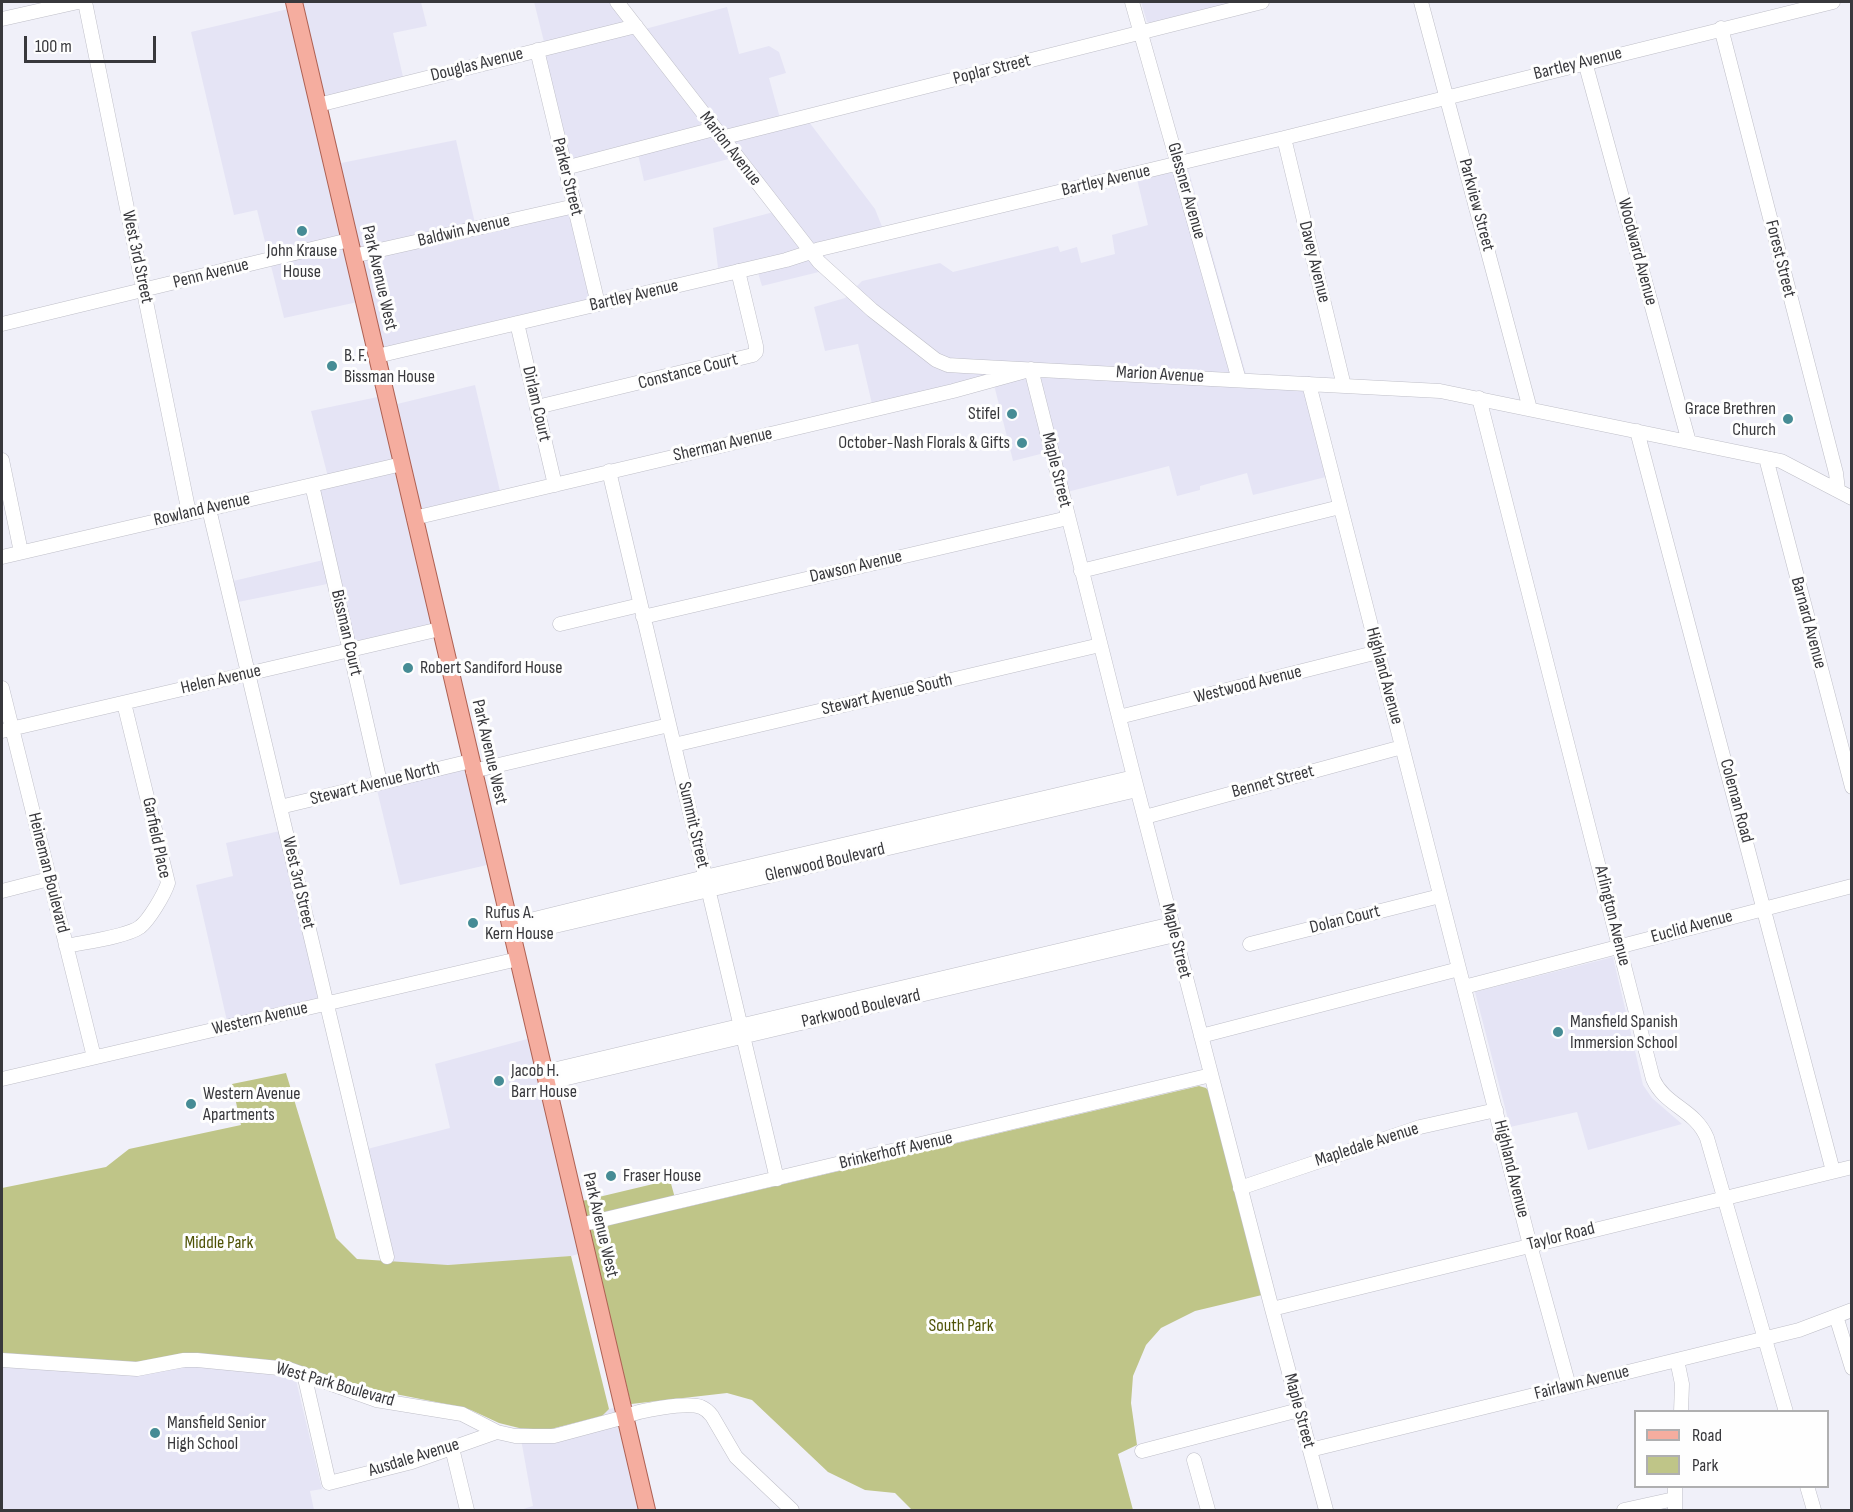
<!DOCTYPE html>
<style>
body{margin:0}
#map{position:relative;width:1853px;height:1512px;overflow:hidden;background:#f0f0f9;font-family:"Sofia Sans Condensed",sans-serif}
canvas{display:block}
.frame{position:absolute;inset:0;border:3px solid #38383c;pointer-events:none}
.legend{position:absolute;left:1634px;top:1410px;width:195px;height:78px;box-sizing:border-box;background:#fefefe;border:2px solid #afafb0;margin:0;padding:8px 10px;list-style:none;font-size:18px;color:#38383c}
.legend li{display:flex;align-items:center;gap:12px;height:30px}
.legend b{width:30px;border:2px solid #afafb0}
.scale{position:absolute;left:24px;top:36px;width:132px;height:27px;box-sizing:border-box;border:3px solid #38383c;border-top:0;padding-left:8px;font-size:18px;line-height:21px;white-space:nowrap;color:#38383c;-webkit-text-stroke:4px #fefefe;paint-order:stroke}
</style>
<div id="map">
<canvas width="1853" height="1512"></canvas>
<div class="frame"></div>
<ul class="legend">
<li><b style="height:8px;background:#f5ad9f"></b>Road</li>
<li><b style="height:16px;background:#bfc588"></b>Park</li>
</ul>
<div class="scale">100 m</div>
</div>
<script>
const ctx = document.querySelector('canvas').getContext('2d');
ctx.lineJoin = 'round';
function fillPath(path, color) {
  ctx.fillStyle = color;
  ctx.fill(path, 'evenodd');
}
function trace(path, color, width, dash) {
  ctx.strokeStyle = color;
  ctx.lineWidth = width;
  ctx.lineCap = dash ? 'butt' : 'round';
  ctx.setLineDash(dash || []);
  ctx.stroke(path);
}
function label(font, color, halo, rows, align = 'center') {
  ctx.font = font + ' "Sofia Sans Condensed",sans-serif';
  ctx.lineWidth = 6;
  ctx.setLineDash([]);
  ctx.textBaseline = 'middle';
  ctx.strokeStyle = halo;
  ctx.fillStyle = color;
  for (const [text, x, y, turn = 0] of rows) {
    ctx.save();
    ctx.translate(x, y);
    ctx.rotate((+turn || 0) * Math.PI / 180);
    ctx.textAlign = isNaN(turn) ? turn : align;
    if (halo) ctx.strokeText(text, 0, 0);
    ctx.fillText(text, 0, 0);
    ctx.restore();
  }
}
fillPath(new Path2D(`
 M 289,2 L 421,2 L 427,26 L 393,33 L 406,90 L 328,108 L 341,163 L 456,140 L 477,232 L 572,211 L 593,299 L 379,352 L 367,300 L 284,318 L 257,210 L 234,215 L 191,32 L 288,9 Z
 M 534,2 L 625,2 L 645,29 L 727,7 L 739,54 L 769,46 L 779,52 L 786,73 L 769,78 L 783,129 L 809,122 L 875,209 L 883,229 L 816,247 L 835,268 L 762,286 L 755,263 L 718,268 L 713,228 L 785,209 L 744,155 L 644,181 L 638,154 L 570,170 L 542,56 L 547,54 Z
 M 1141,2 L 1239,2 L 1152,24 L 1147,22 Z
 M 1187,165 L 1246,374 L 1315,377 L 1334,475 L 1253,495 L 1247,473 L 1200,486 L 1200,490 L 1177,496 L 1169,466 L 1067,492 L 1056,450 L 1013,461 L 992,377 L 872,404 L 858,344 L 825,351 L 814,307 L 845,298 L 862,281 L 940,263 L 953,272 L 1058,246 L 1060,252 L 1077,247 L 1081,263 L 1115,254 L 1112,235 L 1148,225 L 1136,175 Z
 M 475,385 L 500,491 L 418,510 L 449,633 L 355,653 L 337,582 L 238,602 L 233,581 L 332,558 L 314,481 L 328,477 L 311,411 L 387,395 L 389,406 Z
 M 477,763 L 500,862 L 400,885 L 376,786 Z
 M 280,831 L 319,999 L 227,1021 L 196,885 L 233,876 L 226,843 Z
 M 1613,957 L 1643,1085 L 1652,1098 L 1682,1124 L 1588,1150 L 1577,1112 L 1510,1127 L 1475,992 Z
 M 542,1035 L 594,1250 L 571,1256 L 542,1259 L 448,1265 L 394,1263 L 367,1149 L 450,1128 L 435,1064 Z
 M 2,1365 L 192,1365 L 295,1376 L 322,1489 L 310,1491 L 314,1510 L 2,1510 Z
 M 631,1404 L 656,1510 L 520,1510 L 533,1506 L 519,1428 L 547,1430 L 602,1416 L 609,1409 Z`), '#e5e4f5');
fillPath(new Path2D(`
 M 286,1073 L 336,1238 L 357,1259 L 448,1265 L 571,1256 L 609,1409 L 602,1416 L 547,1430 L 519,1428 L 499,1423 L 471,1410 L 456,1406 L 365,1388 L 283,1362 L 259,1359 L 201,1354 L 136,1363 L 2,1353 L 2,1188 L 106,1167 L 129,1149 L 241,1125 L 232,1084 Z
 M 1199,1086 L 1206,1088 L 1211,1094 L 1262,1295 L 1195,1311 L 1161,1328 L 1146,1345 L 1133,1376 L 1131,1403 L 1137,1445 L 1118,1454 L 1133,1510 L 912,1510 L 895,1493 L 865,1490 L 828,1472 L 752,1400 L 727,1393 L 631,1404 L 582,1201 L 670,1180 L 678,1209 Z`), '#bfc588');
const minor = new Path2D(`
 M 85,2 L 189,513
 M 617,2 L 819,262 L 872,310 L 936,360 L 948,365 L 964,366 L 1440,391 L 1781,461 L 1852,498
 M 1132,2 L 1239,380
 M 1421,2 L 1530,409
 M 2,19 L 78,2
 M 1721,28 L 1836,473 L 1838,490
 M 537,50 L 598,304
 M 1585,62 L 1689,442
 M 318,105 L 636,26
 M 721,138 L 1262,2
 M 1284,138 L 1344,386
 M 565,168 L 714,129
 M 353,256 L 575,206
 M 517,323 L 555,485
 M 2,324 L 349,240
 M 377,356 L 786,260 L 820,249 L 887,233 L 1284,138 L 1833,2
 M 1031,369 L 1134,777 L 1272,1309 L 1326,1510
 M 1309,384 L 1530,1245 L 1569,1386
 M 1479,398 L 1653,1079 C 1665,1106 1695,1109 1707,1138 L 1786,1412
 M 537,407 L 753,355 L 756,352 L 756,346 L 738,271
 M 1637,431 L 1833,1171
 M 1766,458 L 1852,787
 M 2,460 L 21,552
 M 609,471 L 777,1179
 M 312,485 L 380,782
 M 209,509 L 387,1257
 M 414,518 L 953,391 L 1022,372
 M 2,557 L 402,464
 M 1081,571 L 1340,507
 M 643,617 L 1068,518
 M 560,624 L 640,605
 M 2,688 L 94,1057
 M 1119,717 L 1378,652
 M 2,731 L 440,629
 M 674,745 L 1100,645
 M 473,771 L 669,725
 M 280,807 L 471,761
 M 1145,817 L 1402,747
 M 2,891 L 49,879
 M 510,925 L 705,877 L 1134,777
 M 512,936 L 1137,790
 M 1250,944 L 1440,896
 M 66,946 C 84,942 126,937 140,927 C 149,920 164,895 168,883 L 124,703
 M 1464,987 L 1852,886
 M 1201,1036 L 1459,969
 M 544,1072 L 1172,924
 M 2,1079 L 518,959
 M 546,1083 L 1175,935
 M 1240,1188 L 1420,1127 L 1496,1110
 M 580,1225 L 1211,1075
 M 1272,1309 L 1852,1167
 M 1836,1316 L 1852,1368
 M 2,1360 L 137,1369 L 184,1360 L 197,1360 L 289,1369 L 376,1400 L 462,1414 L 497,1432 L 515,1436 L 554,1436 L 625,1417 C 639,1410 686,1402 701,1407 C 706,1409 709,1412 712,1416 L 736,1457 L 792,1510
 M 1677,1360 L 1682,1384 L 1681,1412
 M 304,1374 L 329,1483 L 412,1462 L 497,1432
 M 452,1448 L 467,1510
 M 1310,1450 L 1799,1330 L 1852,1310
 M 1142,1451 L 1299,1410
 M 1194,1460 L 1208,1510
 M 1807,1486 L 1814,1510
 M 1624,1510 L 1674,1499
 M 1675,1510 L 1675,1486`);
const major = new Path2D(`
 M 294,2 L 647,1510`);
trace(minor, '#bfbfc8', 15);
trace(major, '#ae6153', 18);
trace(minor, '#fff', 14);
trace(major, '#f5ad9f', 16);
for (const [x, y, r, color] of [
 [302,231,6,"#468c95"],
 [332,366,6,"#468c95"],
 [1012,414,6,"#468c95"],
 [1788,419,6,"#468c95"],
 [1022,443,6,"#468c95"],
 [408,668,6,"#468c95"],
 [473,923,6,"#468c95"],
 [1558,1032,6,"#468c95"],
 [499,1081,6,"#468c95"],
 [191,1104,6,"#468c95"],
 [611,1176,6,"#468c95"],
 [155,1433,6,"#468c95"]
]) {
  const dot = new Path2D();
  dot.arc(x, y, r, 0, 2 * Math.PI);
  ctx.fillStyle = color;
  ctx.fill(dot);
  trace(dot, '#fefefe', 2);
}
label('18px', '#38383c', '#fefefe', [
 ["Bartley Avenue",1578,64,-14],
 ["Douglas Avenue",477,65,-14],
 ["Poplar Street",992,70,-14],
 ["Marion Avenue",730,149,52],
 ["Parker Street",567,177,76],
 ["Bartley Avenue",1106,181,-13],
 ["Glessner Avenue",1186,191,74],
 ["Parkview Street",1476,205,75],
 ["Baldwin Avenue",464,231,-13],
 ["Woodward Avenue",1637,252,75],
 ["West 3rd Street",137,257,78],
 ["Forest Street",1780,259,76],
 ["Davey Avenue",1314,262,76],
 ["Penn Avenue",211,274,-14],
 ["Park Avenue West",379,278,77],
 ["Bartley Avenue",634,296,-13],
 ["Constance Court",688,372,-14],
 ["Marion Avenue",1160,375,3],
 ["Dirlam Court",536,404,77],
 ["Sherman Avenue",723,445,-13],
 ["Maple Street",1056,470,76],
 ["Rowland Avenue",202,510,-13],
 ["Dawson Avenue",856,567,-13],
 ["Barnard Avenue",1808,623,75],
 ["Bissman Court",346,633,77],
 ["Highland Avenue",1384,676,75],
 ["Helen Avenue",221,680,-13],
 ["Westwood Avenue",1248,685,-14],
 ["Stewart Avenue South",887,695,-13],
 ["Park Avenue West",489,752,77],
 ["Bennet Street",1273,782,-15],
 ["Stewart Avenue North",375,784,-14],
 ["Coleman Road",1736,801,75],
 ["Summit Street",693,825,77],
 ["Garfield Place",156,838,78],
 ["Glenwood Boulevard",825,863,-13],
 ["Heineman Boulevard",48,873,76],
 ["West 3rd Street",298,883,77],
 ["Arlington Avenue",1612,916,76],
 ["Dolan Court",1345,920,-14],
 ["Euclid Avenue",1692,927,-15],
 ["Maple Street",1176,941,76],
 ["Parkwood Boulevard",861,1009,-13],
 ["Western Avenue",260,1019,-13],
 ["Mapledale Avenue",1367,1145,-18],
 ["Brinkerhoff Avenue",896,1151,-13],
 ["Highland Avenue",1511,1169,76],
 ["Park Avenue West",600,1225,77],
 ["Taylor Road",1561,1237,-14],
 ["Fairlawn Avenue",1582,1383,-14],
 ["West Park Boulevard",335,1385,16],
 ["Maple Street",1299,1411,75],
 ["Ausdale Avenue",414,1458,-17]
]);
label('18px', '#38383c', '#fefefe', [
 ["John Krause",302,251,"center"],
 ["House",302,272,"center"],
 ["B. F.",344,356],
 ["Bissman House",344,377],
 ["Grace Brethren",1776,409,"right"],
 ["Church",1776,430,"right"],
 ["Stifel",1000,414,"right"],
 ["October-Nash Florals & Gifts",1010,443,"right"],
 ["Robert Sandiford House",420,668],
 ["Rufus A.",485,913],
 ["Kern House",485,934],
 ["Mansfield Spanish",1570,1022],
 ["Immersion School",1570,1043],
 ["Jacob H.",511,1071],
 ["Barr House",511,1092],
 ["Western Avenue",203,1094],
 ["Apartments",203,1115],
 ["Fraser House",623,1176],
 ["Mansfield Senior",167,1423],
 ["High School",167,1444]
], 'left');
label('18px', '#4f5306', '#fefefe', [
 ["Middle Park",219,1243],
 ["South Park",961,1326]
]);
</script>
